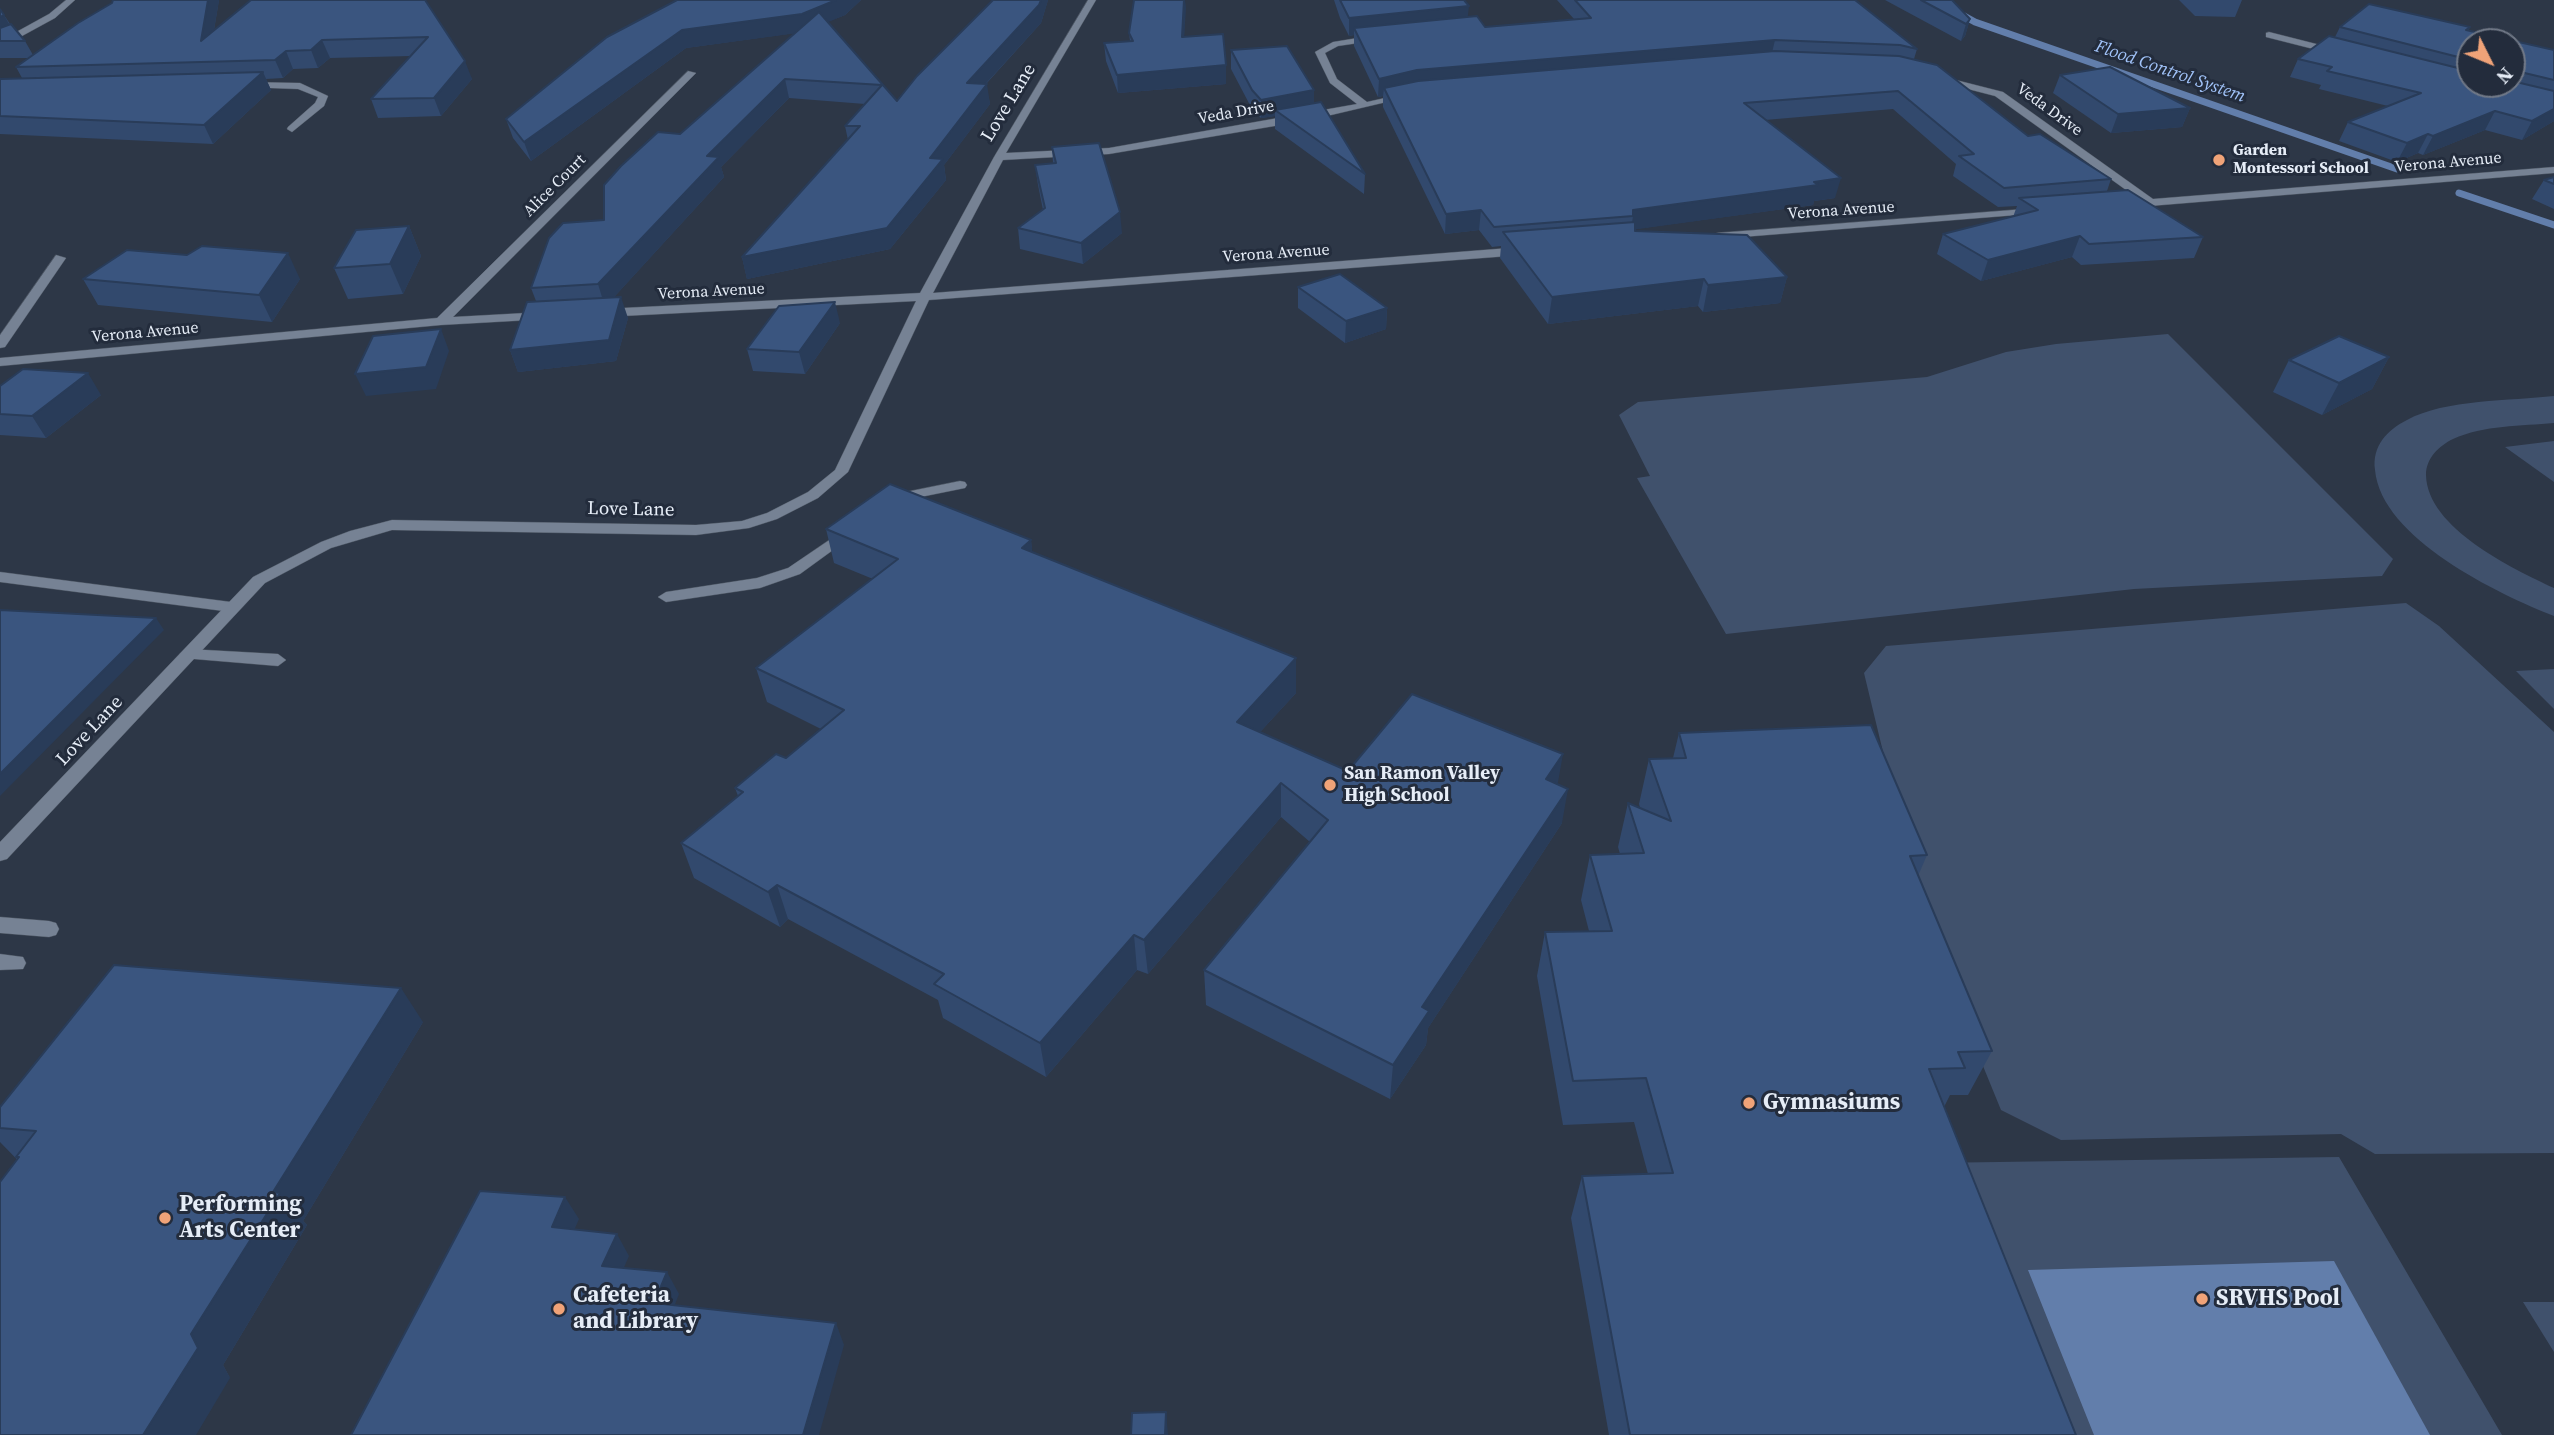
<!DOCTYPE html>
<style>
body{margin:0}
#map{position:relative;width:2554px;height:1435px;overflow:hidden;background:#2d3747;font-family:"Source Serif 4",serif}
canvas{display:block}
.north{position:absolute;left:2456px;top:28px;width:70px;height:70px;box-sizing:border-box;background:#232c3c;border:2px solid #717987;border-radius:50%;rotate:133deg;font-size:19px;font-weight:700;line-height:28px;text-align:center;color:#e6edf7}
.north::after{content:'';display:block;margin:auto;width:24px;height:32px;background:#f0a378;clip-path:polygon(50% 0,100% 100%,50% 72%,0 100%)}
</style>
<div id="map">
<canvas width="2554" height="1435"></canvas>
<div class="north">N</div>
</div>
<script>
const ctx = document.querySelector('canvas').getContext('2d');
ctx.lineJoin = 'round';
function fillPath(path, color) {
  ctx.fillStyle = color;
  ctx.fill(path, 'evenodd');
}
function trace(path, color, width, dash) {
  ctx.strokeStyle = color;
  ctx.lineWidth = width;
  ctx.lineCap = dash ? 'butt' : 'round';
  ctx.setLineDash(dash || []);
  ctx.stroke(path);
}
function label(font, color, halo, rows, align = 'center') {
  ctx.font = font + ' "Source Serif 4",serif';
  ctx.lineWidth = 6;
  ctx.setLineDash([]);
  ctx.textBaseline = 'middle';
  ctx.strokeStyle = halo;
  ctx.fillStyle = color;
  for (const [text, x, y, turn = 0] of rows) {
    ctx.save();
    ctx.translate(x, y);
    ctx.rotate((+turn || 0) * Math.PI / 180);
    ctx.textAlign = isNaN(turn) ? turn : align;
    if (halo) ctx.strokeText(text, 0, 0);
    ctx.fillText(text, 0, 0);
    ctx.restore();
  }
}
fillPath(new Path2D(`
 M 2168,334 L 2393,559 L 2382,576 L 2134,589 L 1726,634 L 1637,478 L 1650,476 L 1619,415 L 1638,402 L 1927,377 L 2006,352 L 2056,344 Z
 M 2554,396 L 2554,423 C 2521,426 2484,425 2453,439 C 2439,446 2426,458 2426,475 C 2427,528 2513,569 2554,588 L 2554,616 C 2498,594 2381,538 2375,470 C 2372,446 2387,430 2407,420 C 2445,399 2511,401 2554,396 Z
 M 2554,441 L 2554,482 L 2505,447 Z
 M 2406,603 L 2439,626 L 2554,732 L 2554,1153 L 2375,1154 L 2341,1134 L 2061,1140 L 2001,1110 L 1924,922 L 1864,673 L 1886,646 Z
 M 2554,669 L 2554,709 L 2516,671 Z
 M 2339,1157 L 2502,1435 L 2033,1435 L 1930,1163 Z
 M 2523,1302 L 2554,1302 L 2554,1352 Z`), '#40516c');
fillPath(new Path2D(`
 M 2334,1261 L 2430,1435 L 2094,1435 L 2028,1270 Z`), '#627eab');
trace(new Path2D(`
 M 1935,0 L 1975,22 L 2397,169
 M 2459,193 L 2554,225`), '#627eab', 7);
const service = new Path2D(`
 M 960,481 L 965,482 L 967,485 L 965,488 L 891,503 L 884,499 L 891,495 Z
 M 850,526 L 855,528 L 858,531 L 855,534 L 800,574 L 760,588 L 666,602 L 658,597 L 666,592 L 757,578 L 788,568 Z
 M 0,572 L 231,602 L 239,607 L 231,612 L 0,582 Z
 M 188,649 L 278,654 L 286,660 L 278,666 L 182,658 L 180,654 Z
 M 0,917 L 49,921 L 56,923 L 59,929 L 56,935 L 49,937 L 0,933 Z
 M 0,954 L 23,957 L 26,963 L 23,969 L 0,970 Z`);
const minor = new Path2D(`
 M 66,0 L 75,0 L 55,18 L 0,48 L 0,41 L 49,14 Z
 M 1088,0 L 1096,0 L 1006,153 L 1109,148 L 1357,104 L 1330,83 L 1315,52 L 1333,42 L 1376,35 L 1379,36 L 1379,40 L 1338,46 L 1325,53 L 1337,79 L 1367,102 L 1407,93 L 1412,96 L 1310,120 L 1109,154 L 1003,160 L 933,293 L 1522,247 L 1528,251 L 1522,255 L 929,300 L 848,472 L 818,498 L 777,519 L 749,528 L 696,535 L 392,530 L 331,548 L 265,583 L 7,859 L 0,861 L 0,842 L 253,577 L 321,542 L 350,531 L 392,520 L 696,525 L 742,521 L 767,513 L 808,492 L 835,470 L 916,301 L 603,317 L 597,313 L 603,309 L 920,293 L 994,157 Z
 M 2269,32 L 2340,50 L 2342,52 L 2337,55 L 2266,37 L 2266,33 Z
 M 688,71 L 696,73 L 453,317 L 544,312 L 548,313 L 548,319 L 441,325 L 0,366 L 0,358 L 437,318 Z
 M 1940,76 L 2003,92 L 2153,199 L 2554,167 L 2554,173 L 2125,208 L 2121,207 L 2121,203 L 2140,200 L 1995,96 L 1937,81 L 1935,79 Z
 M 245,82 L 300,83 L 328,96 L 324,106 L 292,132 L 287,129 L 288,127 L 315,103 L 318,97 L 298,89 L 242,87 L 242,83 Z
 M 2038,208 L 2042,209 L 2042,213 L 1717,239 L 1711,236 L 1717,233 Z
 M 56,255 L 66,258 L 5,347 L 0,348 L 0,335 Z`);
trace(service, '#4b5461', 1);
trace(minor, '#4b5461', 1);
fillPath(service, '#768294');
fillPath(minor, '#768294');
fillPath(new Path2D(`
 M 219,0 L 214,30 L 425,0 L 472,79 L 441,116 L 378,118 L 371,99 L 411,56 L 330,58 L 318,68 L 293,69 L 283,78 L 266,79 L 271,90 L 213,144 L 0,134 L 0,79 L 22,78 L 16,67 L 29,58 L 0,58 L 0,9 L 10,24 L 25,41 L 33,55 Z
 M 677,0 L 861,0 L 845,15 L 827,22 L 897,101 L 993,0 L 1048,0 L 1041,23 L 986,84 L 990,104 L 944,165 L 946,180 L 890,249 L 747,279 L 742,257 L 848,140 L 845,126 L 865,104 L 789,98 L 721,167 L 724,177 L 614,297 L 628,318 L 616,361 L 518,372 L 510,350 L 536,301 L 531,288 L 604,220 L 680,134 L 795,33 L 686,48 L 531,161 L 513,138 L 506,119 Z
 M 1134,0 L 1185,0 L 1184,37 L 1226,84 L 1118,93 L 1106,61 L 1104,43 L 1130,41 L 1129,33 Z
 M 1334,0 L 1464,0 L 1468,17 L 1485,27 L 1574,19 L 1557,0 L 1855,0 L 1917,49 L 1914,59 L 2028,136 L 2111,179 L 2107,191 L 2203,237 L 2194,258 L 2081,265 L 2072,257 L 1981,281 L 1937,254 L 1943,234 L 2013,217 L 2017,206 L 1998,207 L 1953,176 L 1956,164 L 1893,109 L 1765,120 L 1835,198 L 1814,201 L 1813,205 L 1635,229 L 1635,231 L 1787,277 L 1780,303 L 1703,312 L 1698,306 L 1548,324 L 1500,258 L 1501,246 L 1492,247 L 1479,230 L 1445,234 L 1383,107 L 1383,96 L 1378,97 L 1354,46 L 1354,35 L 1349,36 L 1340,18 Z
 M 1885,0 L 1952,0 L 1970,19 L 1965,36 L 1961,41 Z
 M 2179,0 L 2242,0 L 2235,17 L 2195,16 Z
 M 2340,27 L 2470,27 L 2468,31 L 2554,50 L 2554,121 L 2522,140 L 2485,130 L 2423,155 L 2418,153 L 2397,162 L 2339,141 L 2348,122 L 2388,106 L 2319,89 L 2321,85 L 2290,77 L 2298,59 L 2335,37 ZM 2470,42 L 2512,42 L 2512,84 L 2470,84 Z
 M 1231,50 L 1314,90 L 1314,103 L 1365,174 L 1364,194 L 1275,129 L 1275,116 L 1261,118 L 1252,109 L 1231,69 Z
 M 2060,75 L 2190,108 L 2182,127 L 2111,133 L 2053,93 Z
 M 1052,147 L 1122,233 L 1083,264 L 1020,249 L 1018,228 L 1043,210 L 1038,185 L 1035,165 L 1053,163 Z
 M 2554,177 L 2554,209 L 2532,199 L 2544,180 Z
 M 409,226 L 421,256 L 403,294 L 348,299 L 334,268 Z
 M 83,279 L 300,279 L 272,322 L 98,305 Z
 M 1298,287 L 1387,308 L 1386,329 L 1345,343 L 1298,308 Z
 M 840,323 L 805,374 L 753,371 L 747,349 Z
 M 2389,357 L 2372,389 L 2322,415 L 2273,392 L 2289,360 Z
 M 0,386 L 101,395 L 46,438 L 0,435 Z
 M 826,529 L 1031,540 L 1032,552 L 1296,658 L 1296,693 L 1260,732 L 1348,771 L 1558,784 L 1562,823 L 1428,1028 L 1426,1045 L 1390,1099 L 1206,1005 L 1204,970 L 1310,842 L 1281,817 L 1148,974 L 1137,970 L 1046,1077 L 943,1018 L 938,1000 L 788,919 L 780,927 L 694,878 L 681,843 L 738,796 L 735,788 L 786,758 L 821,729 L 767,702 L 756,668 L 873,579 L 834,563 Z
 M 1679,733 L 1927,855 L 1918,876 L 1992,1051 L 1968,1095 L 1950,1095 L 1944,1107 L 2076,1435 L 1609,1435 L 1571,1218 L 1582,1176 L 1648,1174 L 1634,1122 L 1563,1125 L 1537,976 L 1545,932 L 1589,931 L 1581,900 L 1590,855 L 1620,854 L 1618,847 L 1628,803 L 1640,808 L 1639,804 L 1649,759 L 1673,758 Z
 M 423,1022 L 303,1221 L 307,1225 L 223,1365 L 230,1378 L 0,1142 L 0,1107 Z`), '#32496d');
fillPath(new Path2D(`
 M 208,0 L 219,0 L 209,59 L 201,41 Z
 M 836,0 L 861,0 L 845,15 L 805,32 L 686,48 L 531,161 L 524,142 L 682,30 Z
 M 1041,0 L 1048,0 L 1041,23 L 969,102 L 967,83 Z
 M 1184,0 L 1185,0 L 1186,8 L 1183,55 L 1182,37 Z
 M 1469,6 L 1467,24 L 1354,28 L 1354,35 L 1349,36 L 1349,18 Z
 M 4,15 L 13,31 L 0,38 L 0,17 Z
 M 1970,19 L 1965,36 L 1961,41 L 1966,24 Z
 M 322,40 L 330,58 L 318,68 L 311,50 Z
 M 1775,40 L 1771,57 L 1384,88 L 1383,96 L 1378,97 L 1379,79 L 1417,70 Z
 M 286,51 L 293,69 L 283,78 L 275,60 Z
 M 465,61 L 472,79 L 441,116 L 434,98 Z
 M 1226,65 L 1226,84 L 1118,93 L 1117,75 Z
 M 263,72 L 271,90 L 213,144 L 204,125 Z
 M 785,79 L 789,98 L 721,167 L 724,177 L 605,307 L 598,284 L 707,156 Z
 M 987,84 L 990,104 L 944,165 L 946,180 L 890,249 L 747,279 L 742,257 L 930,158 Z
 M 1314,90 L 1314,109 L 1275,110 L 1275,116 L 1261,118 L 1261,100 Z
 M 2190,108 L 2182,127 L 2111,133 L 2118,114 Z
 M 2554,109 L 2554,121 L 2522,140 L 2532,121 Z
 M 2495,111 L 2485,130 L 2423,155 L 2433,136 Z
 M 2428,134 L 2418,153 L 2397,162 L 2407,143 Z
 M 1841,178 L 1835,198 L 1814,201 L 1813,205 L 1631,230 L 1633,216 L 1633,210 Z
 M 1481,210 L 1479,230 L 1445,234 L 1446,214 Z
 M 1120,212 L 1122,233 L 1083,264 L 1081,243 Z
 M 409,226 L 421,256 L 403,294 L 390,264 Z
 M 2080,236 L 2072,257 L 1981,281 L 1988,260 Z
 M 288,253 L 300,279 L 272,322 L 259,295 Z
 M 1787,277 L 1780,303 L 1703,312 L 1708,285 Z
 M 1704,279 L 1698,306 L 1548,324 L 1552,297 Z
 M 621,297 L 628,318 L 616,361 L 518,372 L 510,350 Z
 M 835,302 L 840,323 L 805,374 L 799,352 Z
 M 1387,308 L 1386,329 L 1345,343 L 1346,321 Z
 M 441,329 L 449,351 L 436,389 L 366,396 L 355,374 Z
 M 2389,357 L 2372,389 L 2322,415 L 2339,383 Z
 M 88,373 L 101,395 L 46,438 L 32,416 Z
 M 1031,540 L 1035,574 L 1022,548 Z
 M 156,618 L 164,630 L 0,796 L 0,774 Z
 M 1296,658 L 1296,693 L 1237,757 L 1237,722 Z
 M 1563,754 L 1557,788 L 1546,779 Z
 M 1281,783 L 1281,817 L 1148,974 L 1144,940 Z
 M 1568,789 L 1562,823 L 1428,1028 L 1426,1045 L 1390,1099 L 1393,1065 L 1422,1007 Z
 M 777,885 L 788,919 L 780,927 L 768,892 Z
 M 1134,935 L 1137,970 L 1046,1077 L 1040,1043 Z
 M 401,988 L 423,1022 L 303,1221 L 307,1225 L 223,1365 L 230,1378 L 196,1435 L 143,1435 L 191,1334 L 273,1192 Z
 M 565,1197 L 579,1219 L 566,1249 L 552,1227 Z
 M 617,1234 L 629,1256 L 615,1288 L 602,1266 Z
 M 667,1272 L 679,1294 L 667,1325 L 654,1303 Z
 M 836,1323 L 844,1345 L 819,1435 L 803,1435 Z
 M 1166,1412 L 1168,1435 L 1165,1435 Z`), '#293c59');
const building = new Path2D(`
 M 113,0 L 208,0 L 201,41 L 251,0 L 425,0 L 465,61 L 434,98 L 371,99 L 428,37 L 322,40 L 311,50 L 286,51 L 275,60 L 16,67 L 78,23 L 112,3 Z
 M 677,0 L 836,0 L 802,14 L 682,30 L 524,142 L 506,119 L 607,37 Z
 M 993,0 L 1041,0 L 1039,5 L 967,83 L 987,84 L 930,158 L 943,159 L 887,228 L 742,257 L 860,126 L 845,126 L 882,85 L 785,79 L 707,156 L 719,157 L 598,284 L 531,288 L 549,238 L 563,223 L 604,220 L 604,185 L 621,166 L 658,132 L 680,134 L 819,12 L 897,101 L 917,76 Z
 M 1134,0 L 1184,0 L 1182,37 L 1223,34 L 1226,65 L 1117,75 L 1104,43 L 1133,41 L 1129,33 Z
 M 1340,0 L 1464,0 L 1469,6 L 1349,18 Z
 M 1575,0 L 1855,0 L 1917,49 L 1900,45 L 1775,40 L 1417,70 L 1379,79 L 1354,28 L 1477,16 L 1485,27 L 1591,18 Z
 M 1921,0 L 1952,0 L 1970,19 L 1966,24 Z
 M 2369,4 L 2470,27 L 2466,30 L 2554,50 L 2554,80 L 2512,70 L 2512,42 L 2470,42 L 2470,60 L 2340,27 Z
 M 0,9 L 4,15 L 0,17 Z
 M 11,24 L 25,41 L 0,41 L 0,28 Z
 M 2329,36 L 2470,71 L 2470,84 L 2512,84 L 2512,81 L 2554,91 L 2554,109 L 2532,121 L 2495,111 L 2433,136 L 2428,134 L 2407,143 L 2348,122 L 2421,93 L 2327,71 L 2332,67 L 2298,59 Z
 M 1287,46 L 1314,90 L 1261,100 L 1252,90 L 1231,50 Z
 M 1775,51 L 1899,56 L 1937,65 L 2028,136 L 2040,134 L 2111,179 L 2004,188 L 1959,156 L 1974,154 L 1898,91 L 1744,103 L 1841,178 L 1814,182 L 1818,185 L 1633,210 L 1633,216 L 1494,227 L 1481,210 L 1446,214 L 1384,88 L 1418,81 Z
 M 2110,67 L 2190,108 L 2118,114 L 2060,75 Z
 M 263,72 L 204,125 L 0,116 L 0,79 Z
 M 1321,102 L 1365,174 L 1275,110 Z
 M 1099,143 L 1120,212 L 1081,243 L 1018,228 L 1045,208 L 1035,165 L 1056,163 L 1052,147 Z
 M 2554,177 L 2554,184 L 2544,180 Z
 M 2128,190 L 2203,237 L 2089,244 L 2080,236 L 1988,260 L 1943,234 L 2038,210 L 2019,198 Z
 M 1635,222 L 1635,231 L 1747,235 L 1787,277 L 1708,285 L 1704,279 L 1552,297 L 1503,232 Z
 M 409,226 L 390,264 L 334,268 L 356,230 Z
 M 202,246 L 288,253 L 259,295 L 83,279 L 127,250 L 187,255 Z
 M 1340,274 L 1387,308 L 1346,321 L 1298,287 Z
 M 621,297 L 609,340 L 510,350 L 527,302 Z
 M 835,302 L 799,352 L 747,349 L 779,306 Z
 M 441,329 L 426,367 L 355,374 L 373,336 Z
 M 2339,336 L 2389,357 L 2339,383 L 2289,360 Z
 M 23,369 L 88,373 L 32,416 L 0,414 L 0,386 Z
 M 890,484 L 1031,540 L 1022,548 L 1296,658 L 1237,722 L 1348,771 L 1412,694 L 1563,754 L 1546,779 L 1568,789 L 1422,1007 L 1429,1011 L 1393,1065 L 1204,970 L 1328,820 L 1281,783 L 1144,940 L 1134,935 L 1040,1043 L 934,984 L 944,974 L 777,885 L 768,892 L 681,843 L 743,792 L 735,788 L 776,754 L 786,758 L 844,710 L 756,668 L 898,559 L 826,529 Z
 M 0,610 L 156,618 L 0,774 Z
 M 1871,725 L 1927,855 L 1910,856 L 1992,1051 L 1958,1052 L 1965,1068 L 1929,1069 L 2076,1435 L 1630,1435 L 1582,1176 L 1673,1173 L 1646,1078 L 1573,1081 L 1545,932 L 1612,931 L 1590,855 L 1644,853 L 1628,803 L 1671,821 L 1649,759 L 1686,758 L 1679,733 Z
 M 114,965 L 401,988 L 273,1192 L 280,1193 L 191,1334 L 198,1348 L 143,1435 L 0,1435 L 0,1182 L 19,1157 L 16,1157 L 36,1131 L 0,1128 L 0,1107 Z
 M 480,1191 L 565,1197 L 552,1227 L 617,1234 L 602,1266 L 667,1272 L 654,1303 L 836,1323 L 803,1435 L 351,1435 Z
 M 1166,1412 L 1165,1435 L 1131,1435 L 1132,1413 Z`);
fillPath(building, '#3a557f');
trace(building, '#293c59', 2);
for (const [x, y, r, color] of [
 [2219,160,7,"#f0a378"],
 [1330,785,7,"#f0a378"],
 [1749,1103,7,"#f0a378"],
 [165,1218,7,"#f0a378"],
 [2202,1299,7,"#f0a378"],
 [559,1309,7,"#f0a378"]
]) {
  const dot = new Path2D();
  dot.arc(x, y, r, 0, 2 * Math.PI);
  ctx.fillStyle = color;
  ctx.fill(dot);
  trace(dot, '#232c3c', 2.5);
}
label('16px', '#e6edf7', '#232c3c', [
 ["Veda Drive",2049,110,36],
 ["Veda Drive",1236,113,-10],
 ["Verona Avenue",2448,163,-5],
 ["Alice Court",555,186,-45],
 ["Verona Avenue",1841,211,-4],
 ["Verona Avenue",1276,254,-4],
 ["Verona Avenue",711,292,-3],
 ["Verona Avenue",145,333,-5]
]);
label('bold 16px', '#e6edf7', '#232c3c', [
 ["Garden",2233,151],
 ["Montessori School",2233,169]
], 'left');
label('italic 18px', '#a1c3f9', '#232c3c', [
 ["Flood Control System",2170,72,19]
]);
label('19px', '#e6edf7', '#232c3c', [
 ["Love Lane",1009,103,-59],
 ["Love Lane",631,510,1],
 ["Love Lane",90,731,-47]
]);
label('bold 19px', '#e6edf7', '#232c3c', [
 ["San Ramon Valley",1344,774],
 ["High School",1344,796]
], 'left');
label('bold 23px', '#e6edf7', '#232c3c', [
 ["Gymnasiums",1763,1103],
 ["Performing",179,1205],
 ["Arts Center",179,1231],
 ["Cafeteria",573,1296],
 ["and Library",573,1322],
 ["SRVHS Pool",2216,1299]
], 'left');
</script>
